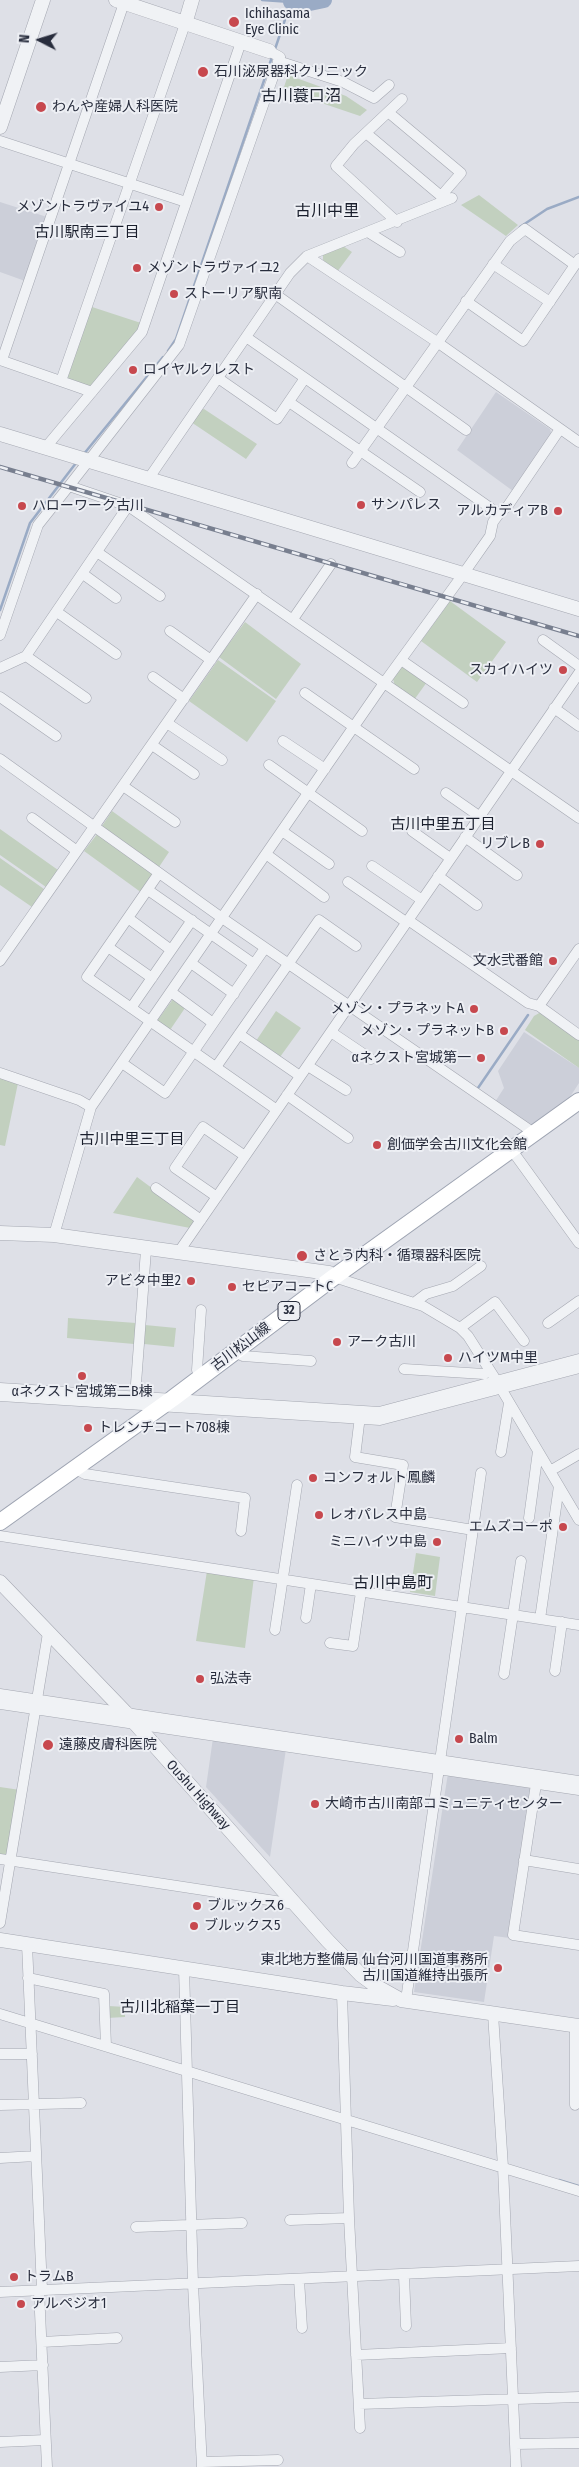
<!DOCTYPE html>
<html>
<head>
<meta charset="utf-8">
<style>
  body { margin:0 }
  #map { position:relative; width:579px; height:2467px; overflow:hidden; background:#dee0e7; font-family:"Fira Sans Condensed",sans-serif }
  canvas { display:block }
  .north { position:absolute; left:15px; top:15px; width:50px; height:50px; -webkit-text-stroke:4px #edeff4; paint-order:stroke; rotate:275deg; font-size:14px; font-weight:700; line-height:20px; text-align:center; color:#282d3d }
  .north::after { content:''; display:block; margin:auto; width:18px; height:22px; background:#282d3d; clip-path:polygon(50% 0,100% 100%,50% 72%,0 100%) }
</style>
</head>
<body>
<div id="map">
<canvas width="579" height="2467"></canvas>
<div class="north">N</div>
</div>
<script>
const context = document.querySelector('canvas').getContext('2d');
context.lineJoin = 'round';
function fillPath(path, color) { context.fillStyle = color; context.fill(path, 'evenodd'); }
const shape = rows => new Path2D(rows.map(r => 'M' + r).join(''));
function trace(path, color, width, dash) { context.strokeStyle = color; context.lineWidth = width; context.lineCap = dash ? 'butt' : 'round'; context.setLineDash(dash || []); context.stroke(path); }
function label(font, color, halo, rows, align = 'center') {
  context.font = font + ' "Fira Sans Condensed","Noto Sans JP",sans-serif'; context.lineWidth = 4; context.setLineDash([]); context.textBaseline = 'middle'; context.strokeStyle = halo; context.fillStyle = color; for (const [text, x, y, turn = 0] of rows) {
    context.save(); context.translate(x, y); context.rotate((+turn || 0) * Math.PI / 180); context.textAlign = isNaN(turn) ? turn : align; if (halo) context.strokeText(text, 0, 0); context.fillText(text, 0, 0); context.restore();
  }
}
fillPath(shape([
  [0,202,47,217,25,281,0,272],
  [496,392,550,429,552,436,513,491,457,450],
  [524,1032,579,1068,579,1083,568,1100,532,1126,495,1102,504,1088,498,1071],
  [213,1738,286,1749,270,1857,206,1787],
  [448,1773,533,1786,510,1938,494,1936,484,2002,414,1992]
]), '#cccfd9');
fillPath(shape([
  [288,75,346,96,367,110,360,116,283,90],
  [479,195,518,225,506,236,461,205],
  [343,246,352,252,337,272,323,260,323,255],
  [89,306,141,323,140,329,93,388,66,380],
  [204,409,257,444,246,459,191,422,200,410],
  [450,601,506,642,477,682,421,641],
  [245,622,301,664,276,699,219,657],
  [218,660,276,701,247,742,189,701],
  [403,665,427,682,414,700,395,686,393,679],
  [112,811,169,852,159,867,102,826],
  [0,829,58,870,46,887,0,855],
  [98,833,155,874,142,893,84,851],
  [0,858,44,889,32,907,0,885],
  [173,999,185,1008,170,1030,157,1021],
  [276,1011,301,1028,280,1057,256,1041],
  [541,1012,579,1039,579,1068,525,1030,534,1016],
  [0,1077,18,1083,5,1146,0,1145],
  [137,1177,195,1220,190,1228,113,1213],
  [68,1318,136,1323,134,1344,67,1338],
  [145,1325,176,1328,174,1347,144,1344],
  [416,1553,440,1557,435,1596,410,1592],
  [207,1571,254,1577,245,1648,196,1641],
  [0,1787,20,1790,9,1856,0,1854],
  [109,2006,125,2007,125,2017,107,2018]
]), '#c2d0bf');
trace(shape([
  [262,0,291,2,274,52],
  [520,227,547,209,579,197],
  [168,351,176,339,272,57],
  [83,455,163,357],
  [0,610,30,523,76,463],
  [478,1088,528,1015],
  [559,2180,579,2186]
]), '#9aabc5', 2.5);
trace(shape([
  [291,2,305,4,324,0]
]), '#9aabc5', 16);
const minor = shape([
  [278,61,343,82,374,98,389,85],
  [366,133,441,196,461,173,388,112],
  [0,141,186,202],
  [452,198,307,256,437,342,579,442],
  [397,222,336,166,354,144,402,99],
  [368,232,400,252],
  [493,264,550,302],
  [275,294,466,430],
  [466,301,523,341,579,259],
  [0,360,92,392],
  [2,360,124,3],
  [218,378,277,419,305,378,246,337],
  [305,378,499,514],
  [61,381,185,24],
  [289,402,420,492],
  [46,447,142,332,241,42],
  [352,463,510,241,525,229,575,265],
  [149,478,290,273,307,256],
  [69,486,179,345,280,57,269,51],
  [97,552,160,596],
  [83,574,116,598],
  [57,612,116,654],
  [293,619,331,564],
  [170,631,211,660],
  [0,635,38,525,69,486,128,506,384,683,464,573,490,536,493,522,501,511,507,507,560,429],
  [543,640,579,666],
  [26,656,86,698],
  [401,660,463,703],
  [0,668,26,656,128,506],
  [153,677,184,699],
  [305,693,414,769],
  [0,697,56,736],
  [554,708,579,726],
  [167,723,222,760],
  [283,741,325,769],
  [152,745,194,774],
  [0,759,222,918,534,1133],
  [269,765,362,831],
  [123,786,175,822],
  [446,793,479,816],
  [32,818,77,851],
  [282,831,329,864],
  [412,831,450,858],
  [465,837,517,875],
  [266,854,324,897],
  [372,866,422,900],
  [159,873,87,977,277,1110],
  [438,876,477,905],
  [348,882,406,922],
  [148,890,254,964],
  [128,918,171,950],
  [408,920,528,1003,539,1006,579,1035],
  [108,947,152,978],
  [0,961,257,594],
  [191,963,234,994],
  [171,992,213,1023],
  [539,1006,579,949],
  [131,1008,192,920],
  [331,1032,371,1059],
  [239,1034,300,1076],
  [122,1063,165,1093,265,948],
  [308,1066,346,1090],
  [216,1067,319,920,356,946],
  [0,1073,79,1100,91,1107],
  [287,1095,348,1138],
  [511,1149,579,1243],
  [156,1188,201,1220],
  [217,1197,175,1168,203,1127,245,1156],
  [54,1235,91,1107,384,683,579,818],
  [178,1253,579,673],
  [334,1277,423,1306,460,1328,468,1336,496,1380,579,1520],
  [414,1303,426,1294,453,1286,481,1266],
  [201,1310,197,1370,202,1377],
  [548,1323,579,1301],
  [460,1328,495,1302,524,1341],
  [235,1352,243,1356,311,1361],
  [404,1369,484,1374,490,1371],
  [0,1388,379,1412,579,1359],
  [0,1396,380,1420,579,1368],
  [135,1397,146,1250],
  [360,1416,355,1457,403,1465,395,1517,473,1530],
  [501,1452,509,1403],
  [74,1468,85,1474,245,1498,241,1531],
  [550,1471,579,1454],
  [529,1518,538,1451],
  [0,1536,579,1625],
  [306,1618,311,1584],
  [540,1619,559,1486],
  [275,1630,297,1485],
  [330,1643,353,1646,361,1592],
  [555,1671,562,1622],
  [504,1674,521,1561],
  [0,1694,579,1781],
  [0,1704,579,1790],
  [536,1784,513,1935,579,1945],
  [0,1859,295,1904],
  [524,1860,579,1869],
  [0,1923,48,1633],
  [27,1944,42,2290],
  [184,1968,193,2284,202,2467],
  [28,1978,104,1994,106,2046],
  [342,1993,349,2218,360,2428],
  [406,2000,481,1473],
  [0,2014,579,2191],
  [493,2014,503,2167,516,2467],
  [0,2054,32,2054],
  [0,2105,81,2103],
  [575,2105,575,2025],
  [0,2158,36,2156],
  [290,2220,349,2218],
  [136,2227,242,2223],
  [404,2275,406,2326],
  [299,2279,302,2328],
  [39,2290,47,2467],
  [0,2292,579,2266],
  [42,2342,117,2338],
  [356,2355,511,2348],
  [0,2367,43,2365],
  [359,2404,579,2397],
  [0,2442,45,2440],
  [515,2444,579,2443],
  [202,2462,278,2460]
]);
const tertiary = shape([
  [116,0,269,51],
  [185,24,192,0],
  [0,127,43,0],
  [0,434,579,609],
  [0,1233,54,1235,329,1273,334,1277],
  [0,1582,125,1712,327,1940,361,1975,376,1986,401,2000,579,2026],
  [0,1940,342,1993,393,1999]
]);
const primary = shape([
  [0,1522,172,1399,334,1277,579,1101]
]);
trace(minor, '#a4a7b1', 11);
trace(tertiary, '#a4a7b1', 15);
trace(primary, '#9ea4b2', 18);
trace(minor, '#f0f2f5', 10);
trace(tertiary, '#f0f2f5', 14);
trace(primary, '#fff', 16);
const rail = shape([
  [0,467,579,636]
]);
trace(rail, '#787f8f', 4.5);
trace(rail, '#edeff4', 2.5, [8]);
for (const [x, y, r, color] of [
  [234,22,6,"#c7484e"],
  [203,72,6,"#c7484e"],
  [41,107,6,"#c7484e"],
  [159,207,5,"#c7484e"],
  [137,268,5,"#c7484e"],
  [174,294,5,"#c7484e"],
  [133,370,5,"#c7484e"],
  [361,505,5,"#c7484e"],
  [22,506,5,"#c7484e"],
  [558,511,5,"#c7484e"],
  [563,670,5,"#c7484e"],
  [540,844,5,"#c7484e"],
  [553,961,5,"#c7484e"],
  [474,1009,5,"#c7484e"],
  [504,1031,5,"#c7484e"],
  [481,1058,5,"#c7484e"],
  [377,1145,5,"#c7484e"],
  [302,1256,6,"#c7484e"],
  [191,1281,5,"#c7484e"],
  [232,1287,5,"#c7484e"],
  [337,1342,5,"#c7484e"],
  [448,1358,5,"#c7484e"],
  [82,1376,5,"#c7484e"],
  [88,1428,5,"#c7484e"],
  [313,1478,5,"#c7484e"],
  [319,1515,5,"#c7484e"],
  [563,1527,5,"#c7484e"],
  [437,1542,5,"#c7484e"],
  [200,1679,5,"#c7484e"],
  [459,1739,5,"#c7484e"],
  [48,1745,6,"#c7484e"],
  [315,1804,5,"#c7484e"],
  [197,1906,5,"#c7484e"],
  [194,1926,5,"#c7484e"],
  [498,1968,5,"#c7484e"],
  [14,2277,5,"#c7484e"],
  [21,2304,5,"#c7484e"]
]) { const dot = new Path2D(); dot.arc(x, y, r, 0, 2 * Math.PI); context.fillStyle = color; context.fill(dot); trace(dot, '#edeff4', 2); }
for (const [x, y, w] of [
  [289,1311,22]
]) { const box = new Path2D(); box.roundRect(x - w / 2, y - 9.5, w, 19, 4); context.fillStyle = '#edeff4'; context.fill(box); trace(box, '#282d3d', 1); }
label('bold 12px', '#282d3d', null, [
  ["32",289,1311]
]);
label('14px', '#282d3d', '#edeff4', [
  ["Ichihasama",245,14],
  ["Eye Clinic",245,30],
  ["石川泌尿器科クリニック",214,72],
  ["わんや産婦人科医院",52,107],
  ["メゾントラヴァイユ4",149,207,"right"],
  ["メゾントラヴァイユ2",147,268],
  ["ストーリア駅南",184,294],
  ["ロイヤルクレスト",143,370],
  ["サンパレス",371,505],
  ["ハローワーク古川",32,506],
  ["アルカディアB",548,511,"right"],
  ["スカイハイツ",553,670,"right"],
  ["リブレB",530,844,"right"],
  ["文水弐番館",543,961,"right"],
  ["メゾン・プラネットA",464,1009,"right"],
  ["メゾン・プラネットB",494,1031,"right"],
  ["αネクスト宮城第一",471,1058,"right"],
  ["創価学会古川文化会館",387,1145],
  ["さとう内科・循環器科医院",313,1256],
  ["アビタ中里2",181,1281,"right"],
  ["セピアコートC",242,1287],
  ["アーク古川",347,1342],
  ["ハイツM中里",458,1358],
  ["αネクスト宮城第二B棟",82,1392,"center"],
  ["トレンチコート708棟",98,1428],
  ["コンフォルト鳳麟",323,1478],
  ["レオパレス中島",329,1515],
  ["エムズコーポ",553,1527,"right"],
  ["ミニハイツ中島",427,1542,"right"],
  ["弘法寺",210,1679],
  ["Balm",469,1739],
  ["遠藤皮膚科医院",59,1745],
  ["大崎市古川南部コミュニティセンター",325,1804],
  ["ブルックス6",207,1906],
  ["ブルックス5",204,1926],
  ["東北地方整備局 仙台河川国道事務所",488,1960,"right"],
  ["古川国道維持出張所",488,1976,"right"],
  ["トラムB",24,2277],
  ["アルペジオ1",31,2304]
], 'left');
label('14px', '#282d3d', '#edeff4', [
  ["古川松山線",241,1347,-37],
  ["Oushu Highway",198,1795,48]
]);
label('15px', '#1a1f2d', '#edeff4', [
  ["古川駅南三丁目",87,233],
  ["古川中里五丁目",443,825],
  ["古川中里三丁目",132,1140],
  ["古川北稲葉一丁目",180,2008]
]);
label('16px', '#1a1f2d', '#edeff4', [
  ["古川蓑口沼",301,97],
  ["古川中里",327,212],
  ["古川中島町",393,1584]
]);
</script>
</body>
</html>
